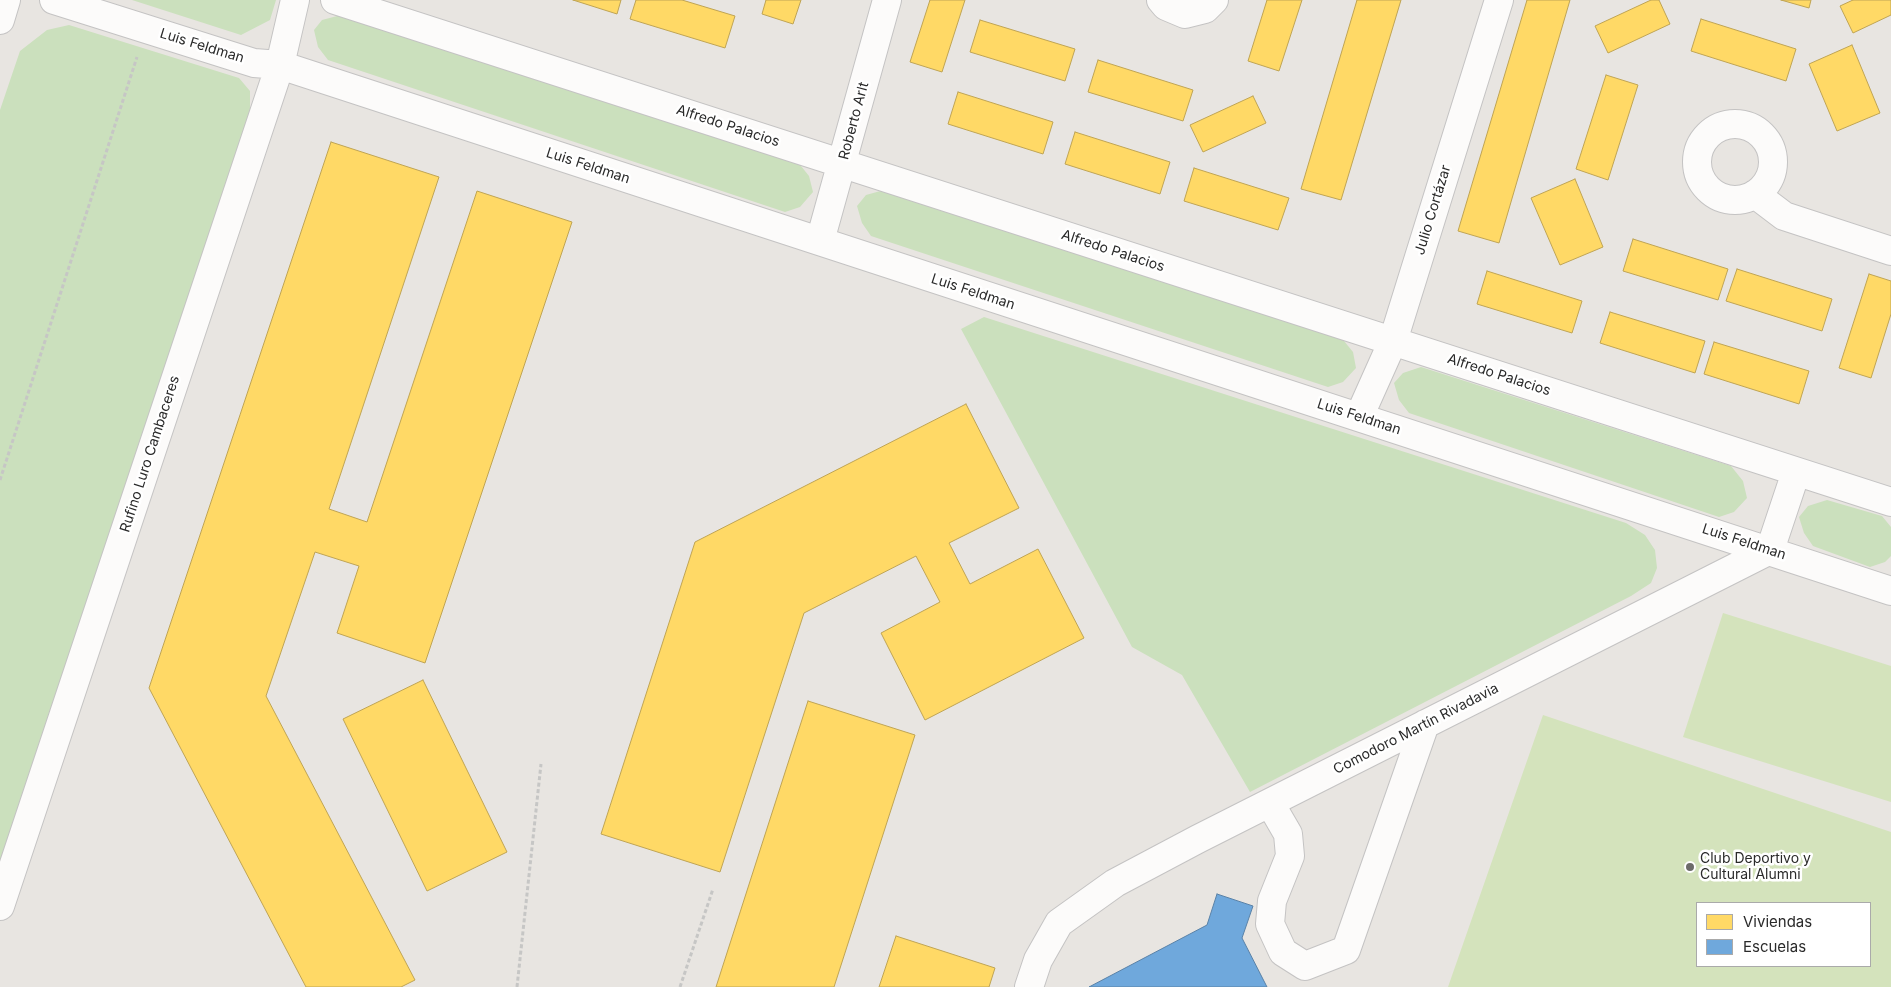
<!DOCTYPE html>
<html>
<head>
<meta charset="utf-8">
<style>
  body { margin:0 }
  #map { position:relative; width:1891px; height:987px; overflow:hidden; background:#e8e5e1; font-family:Inter,sans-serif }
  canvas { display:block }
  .legend { position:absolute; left:1696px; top:902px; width:175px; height:65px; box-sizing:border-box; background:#fff; border:1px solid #aaa; margin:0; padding:6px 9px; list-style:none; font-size:15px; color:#2a2a2a }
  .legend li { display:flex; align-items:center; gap:10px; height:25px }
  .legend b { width:25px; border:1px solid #aaa }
</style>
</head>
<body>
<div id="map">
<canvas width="1891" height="987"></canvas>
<ul class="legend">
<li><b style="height:14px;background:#ffd966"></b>Viviendas</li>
<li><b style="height:14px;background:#6fa8dc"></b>Escuelas</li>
</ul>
</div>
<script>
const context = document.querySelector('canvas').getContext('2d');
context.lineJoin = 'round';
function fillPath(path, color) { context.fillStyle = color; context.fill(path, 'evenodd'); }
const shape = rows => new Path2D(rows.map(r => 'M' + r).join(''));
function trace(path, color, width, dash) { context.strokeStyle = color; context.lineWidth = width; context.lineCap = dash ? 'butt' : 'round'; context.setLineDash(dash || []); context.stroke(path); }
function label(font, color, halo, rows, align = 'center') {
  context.font = font + ' Inter,sans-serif'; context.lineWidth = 5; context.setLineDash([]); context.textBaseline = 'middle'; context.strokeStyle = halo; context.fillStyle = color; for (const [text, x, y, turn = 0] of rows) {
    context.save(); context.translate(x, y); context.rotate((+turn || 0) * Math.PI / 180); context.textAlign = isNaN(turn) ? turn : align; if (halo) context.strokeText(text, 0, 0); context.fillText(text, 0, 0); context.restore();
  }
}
fillPath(shape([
  [132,0,276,0,270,20,241,35],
  [341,15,797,161,809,176,813,192,800,207,785,212,328,60,318,47,314,30,322,20],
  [69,25,239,78,250,91,250,110,0,876,0,110,20,51,47,30],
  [884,190,1340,336,1353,352,1356,368,1343,382,1328,387,871,236,862,223,857,206,866,195],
  [984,317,1626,523,1645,535,1655,550,1657,568,1651,583,1631,596,1250,792,1182,675,1132,647,961,329],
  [1421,367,1731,466,1743,481,1747,498,1734,512,1719,517,1409,413,1399,400,1394,383,1403,373],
  [1827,500,1882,516,1891,527,1891,556,1885,562,1870,567,1813,546,1804,533,1799,517,1808,506]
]), '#cbe0bd');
fillPath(shape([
  [1723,613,1891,666,1891,802,1683,737],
  [1543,715,1891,832,1891,987,1448,987],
  [1870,903,1870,966,1697,966,1697,903]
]), '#d4e3bc');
const homes = shape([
  [573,0,621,0,617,14,573,0],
  [636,0,682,0,735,16,725,48,630,19,636,0],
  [766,0,801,0,793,24,762,14,766,0],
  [930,0,965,0,942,72,910,62,930,0],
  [1267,0,1302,0,1279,71,1248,61,1267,0],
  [1357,0,1401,0,1341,200,1301,189,1357,0],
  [1527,0,1570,0,1499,243,1458,231,1527,0],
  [1651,0,1659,0,1670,24,1608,53,1595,26,1651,0],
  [1781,0,1811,0,1809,8,1781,0],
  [1853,0,1891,0,1891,15,1853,33,1840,6,1853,0],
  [1701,19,1796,49,1786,81,1691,51,1701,19],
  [980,20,1075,49,1065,81,970,52,980,20],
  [1852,45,1880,113,1837,131,1809,64,1852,45],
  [1098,60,1193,90,1183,121,1088,92,1098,60],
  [1606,75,1638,85,1608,180,1576,169,1606,75],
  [958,92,1053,122,1043,154,948,124,958,92],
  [1253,96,1266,123,1203,152,1190,125,1253,96],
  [1075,132,1170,162,1160,194,1065,164,1075,132],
  [331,142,439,177,329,509,367,522,477,191,572,222,425,663,337,633,359,566,315,552,266,696,415,980,401,987,306,987,149,688,331,142],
  [1194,168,1289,198,1278,230,1184,201,1194,168],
  [1575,179,1603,247,1560,265,1531,198,1575,179],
  [1633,239,1728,269,1718,300,1623,271,1633,239],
  [1737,269,1832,299,1822,331,1726,301,1737,269],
  [1487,271,1582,301,1572,333,1477,304,1487,271],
  [1869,274,1891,281,1891,314,1871,378,1839,368,1869,274],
  [1610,312,1705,341,1695,373,1600,343,1610,312],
  [1714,342,1809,371,1799,404,1704,374,1714,342],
  [966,404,1019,508,949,543,970,584,1038,549,1084,638,925,720,881,633,940,602,916,556,804,613,720,872,601,834,695,542,966,404],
  [423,680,507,852,427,891,343,719,423,680],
  [808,701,915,735,834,987,716,987,808,701],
  [896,936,995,968,989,987,879,987,896,936]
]);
fillPath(homes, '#ffd966');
trace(homes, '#bfa454', 1);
const schools = shape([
  [1217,894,1253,906,1242,938,1267,987,1089,987,1207,925,1217,894]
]);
fillPath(schools, '#6fa8dc');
trace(schools, '#5a82a7', 1);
const minor = shape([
  [54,0,254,63,280,65,1891,591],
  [335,0,1891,502],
  [1161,0,1166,6,1185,14,1205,9,1214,0],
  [0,20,6,0],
  '1697 162a38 38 0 1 1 76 0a38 38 0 1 1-76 0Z',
  [1755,194,1784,216,1891,251],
  [820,241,887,0],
  [1359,417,1393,341,1499,0],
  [1270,803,1288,834,1290,856,1272,901,1270,924,1283,952,1305,966,1346,950,1425,724],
  [0,906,280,65,295,0],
  [1029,987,1038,960,1059,923,1115,883,1198,839,1770,550,1796,472]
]);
trace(minor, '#c4c3c3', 30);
trace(shape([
  [0,480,137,57],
  [517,987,541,764],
  [680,987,713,889]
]), '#c6c6c5', 3, [4, 2.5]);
trace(minor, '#fcfbfa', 28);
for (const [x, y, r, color] of [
  [1690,867,5,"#6c6b6a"]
]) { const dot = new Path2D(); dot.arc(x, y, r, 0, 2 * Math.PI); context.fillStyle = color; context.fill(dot); trace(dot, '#fff', 2); }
label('14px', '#2a2a2a', '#fff', [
  ["Luis Feldman",202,46,17],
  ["Roberto Arlt",854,121,-75],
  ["Alfredo Palacios",728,126,18],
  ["Luis Feldman",588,166,18],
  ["Julio Cortázar",1433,210,-73],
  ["Alfredo Palacios",1113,251,18],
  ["Luis Feldman",973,292,18],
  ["Alfredo Palacios",1499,375,18],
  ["Luis Feldman",1359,417,18],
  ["Rufino Luro Cambaceres",150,454,-72],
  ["Luis Feldman",1744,542,18],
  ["Comodoro Martín Rivadavia",1416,729,-27]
]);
label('14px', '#2a2a2a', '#fff', [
  ["Club Deportivo y",1700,859],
  ["Cultural Alumni",1700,875]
], 'left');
</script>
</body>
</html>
